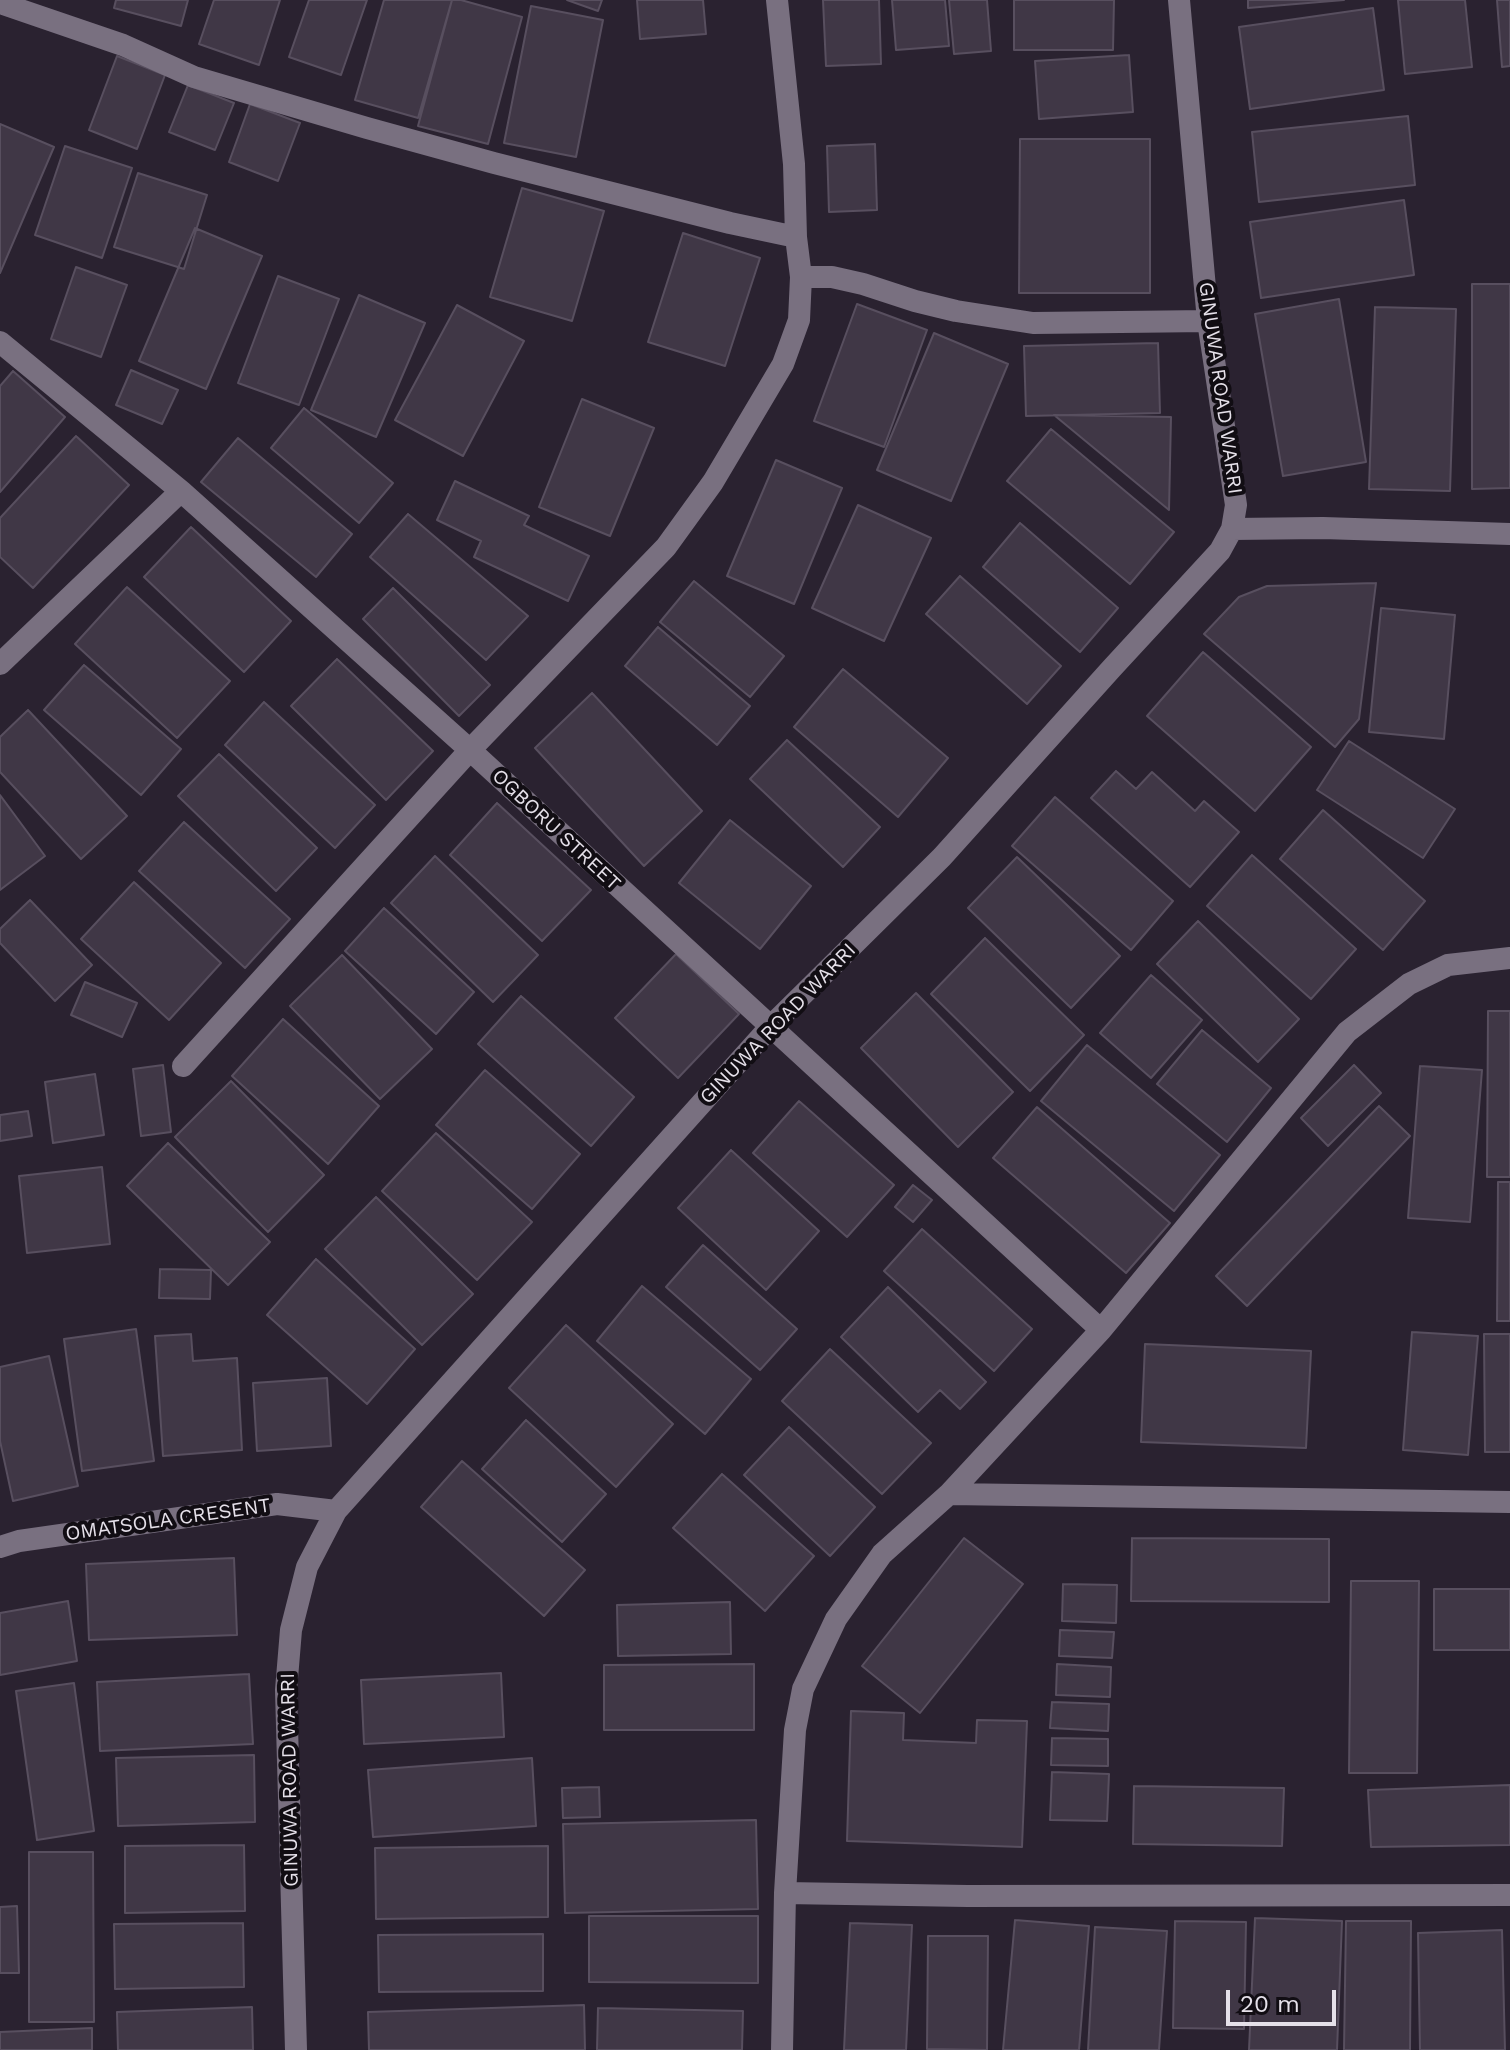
<!DOCTYPE html>
<html>
<head>
<meta charset="utf-8">
<style>
  body { margin:0 }
  #map { position:relative; width:1510px; height:2050px; overflow:hidden; background:#2a2230; font-family:"Work Sans",sans-serif }
  canvas { display:block }
  .scale { position:absolute; left:1226px; top:1990px; width:110px; height:36px; box-sizing:border-box; border:4px solid #e5e0e9; border-top:0; padding-left:10px; font-size:24px; line-height:28px; white-space:nowrap; color:#e5e0e9; -webkit-text-stroke:6px #110d13; paint-order:stroke }
</style>
</head>
<body>
<div id="map">
<canvas width="1510" height="2050"></canvas>
<div class="scale">20 m</div>
</div>
<script>
const context = document.querySelector('canvas').getContext('2d');
context.lineJoin = 'round';
function fillPath(path, color) { context.fillStyle = color; context.fill(path, 'evenodd'); }
const shape = rows => new Path2D(rows.map(r => 'M' + r).join(''));
function trace(path, color, width, dash) { context.strokeStyle = color; context.lineWidth = width; context.lineCap = dash ? 'butt' : 'round'; context.setLineDash(dash || []); context.stroke(path); }
function label(font, color, halo, rows, align = 'center') {
  context.font = font + ' "Work Sans",sans-serif'; context.lineWidth = 8; context.setLineDash([]); context.textBaseline = 'middle'; context.strokeStyle = halo; context.fillStyle = color; for (const [text, x, y, turn = 0] of rows) {
    context.save(); context.translate(x, y); context.rotate((+turn || 0) * Math.PI / 180); context.textAlign = isNaN(turn) ? turn : align; if (halo) context.strokeText(text, 0, 0); context.fillText(text, 0, 0); context.restore();
  }
}
const building = shape([
  [116,0,188,0,181,26,114,8,116,0],
  [214,0,280,0,259,65,199,44,214,0],
  [309,0,367,0,341,75,289,57,309,0],
  [384,0,452,0,418,118,355,100,384,0],
  [452,0,461,0,522,17,488,144,418,126,452,0],
  [567,0,602,0,598,11,567,0],
  [637,0,703,0,706,34,640,39,637,0],
  [823,0,879,0,881,64,826,66,823,0],
  [892,0,945,0,949,46,896,50,892,0],
  [949,0,987,0,991,51,954,54,949,0],
  [1014,0,1114,0,1113,50,1014,50,1014,0],
  [1248,0,1344,0,1248,8,1248,0],
  [1398,0,1465,0,1472,67,1405,74,1398,0],
  [1497,0,1510,0,1510,66,1502,67,1497,0],
  [531,6,603,20,576,157,504,143,531,6],
  [1373,8,1384,90,1250,109,1239,27,1373,8],
  [1129,55,1133,112,1039,119,1035,61,1129,55],
  [117,56,165,75,137,149,89,130,117,56],
  [188,85,234,103,215,150,169,132,188,85],
  [250,104,300,123,278,181,229,162,250,104],
  [1408,116,1415,185,1259,202,1252,132,1408,116],
  [0,124,54,147,0,273,0,124],
  [1020,139,1150,139,1150,293,1019,293,1020,139],
  [875,144,877,210,829,212,827,146,875,144],
  [65,146,132,168,102,258,35,235,65,146],
  [138,173,207,195,184,269,114,247,138,173],
  [522,188,604,211,572,321,490,297,522,188],
  [1404,200,1414,275,1261,298,1250,222,1404,200],
  [195,228,262,256,206,389,139,361,195,228],
  [683,233,760,258,725,366,648,342,683,233],
  [76,267,127,285,101,357,51,339,76,267],
  [278,276,339,299,299,405,238,383,278,276],
  [1472,284,1510,284,1510,488,1472,489,1472,284],
  [359,295,425,323,376,437,311,410,359,295],
  [1339,299,1366,462,1283,476,1255,314,1339,299],
  [857,304,927,330,884,447,814,421,857,304],
  [457,305,524,341,463,456,395,420,457,305],
  [1375,307,1456,309,1450,491,1369,489,1375,307],
  [934,333,1008,364,951,501,877,470,934,333],
  [1158,343,1160,413,1026,416,1024,346,1158,343],
  [131,370,178,390,162,424,116,405,131,370],
  [13,371,65,417,0,492,0,386,13,371],
  [582,399,654,428,610,536,539,507,582,399],
  [304,408,393,483,359,523,271,448,304,408],
  [1054,415,1171,417,1169,510,1054,415],
  [1051,429,1174,532,1130,584,1007,481,1051,429],
  [76,436,129,485,33,588,0,557,0,518,76,436],
  [238,438,352,534,316,577,201,482,238,438],
  [776,460,842,488,794,604,727,576,776,460],
  [455,481,529,516,524,525,589,556,568,601,474,557,481,541,437,520,455,481],
  [858,505,931,538,884,641,812,608,858,505],
  [408,514,528,616,486,660,370,557,408,514],
  [1020,523,1118,608,1080,652,983,567,1020,523],
  [191,527,291,621,244,672,144,577,191,527],
  [960,576,1061,666,1027,704,926,614,960,576],
  [694,581,784,656,750,697,660,622,694,581],
  [1376,583,1359,719,1335,747,1204,634,1239,597,1267,586,1376,583],
  [127,587,230,681,177,738,75,644,127,587],
  [393,588,490,685,459,716,363,619,393,588],
  [1381,608,1455,615,1444,739,1369,732,1381,608],
  [658,627,750,706,717,745,625,666,658,627],
  [1203,652,1311,747,1255,811,1147,716,1203,652],
  [337,659,433,751,386,800,291,706,337,659],
  [84,665,181,749,141,795,44,710,84,665],
  [843,669,948,758,898,817,794,727,843,669],
  [592,693,702,811,644,866,535,748,592,693],
  [264,702,375,805,335,848,225,745,264,702],
  [28,710,127,816,81,859,0,772,0,737,28,710],
  [787,740,880,827,843,867,750,779,787,740],
  [1349,741,1455,809,1423,858,1317,790,1349,741],
  [219,754,317,848,276,891,178,796,219,754],
  [1116,771,1136,789,1152,772,1195,811,1204,801,1239,832,1190,887,1091,798,1116,771],
  [0,795,45,856,0,890,0,795],
  [1055,797,1173,901,1131,950,1012,846,1055,797],
  [497,803,591,890,542,941,450,855,497,803],
  [1323,810,1425,901,1383,950,1280,859,1323,810],
  [730,820,811,886,760,949,679,883,730,820],
  [184,822,290,919,245,968,139,871,184,822],
  [1252,855,1356,949,1311,999,1207,906,1252,855],
  [435,856,538,955,493,1002,391,903,435,856],
  [1017,857,1120,956,1071,1008,968,908,1017,857],
  [134,882,221,963,169,1020,81,939,134,882],
  [30,900,92,965,55,1001,0,943,0,929,30,900],
  [384,908,474,992,436,1034,345,951,384,908],
  [1198,921,1299,1019,1258,1062,1157,964,1198,921],
  [985,938,1084,1035,1030,1091,931,994,985,938],
  [676,954,739,1014,678,1078,615,1018,676,954],
  [342,955,432,1049,380,1099,290,1006,342,955],
  [1151,975,1202,1020,1151,1078,1100,1033,1151,975],
  [85,982,137,1003,122,1037,71,1015,85,982],
  [916,993,1013,1092,958,1147,861,1048,916,993],
  [521,996,634,1097,591,1146,478,1044,521,996],
  [1488,1011,1510,1011,1510,1177,1487,1177,1488,1011],
  [283,1019,379,1106,328,1164,232,1076,283,1019],
  [1202,1030,1271,1088,1227,1142,1157,1084,1202,1030],
  [1087,1045,1220,1155,1174,1211,1041,1101,1087,1045],
  [163,1065,171,1132,141,1136,133,1069,163,1065],
  [1354,1065,1381,1093,1328,1146,1301,1118,1354,1065],
  [1420,1066,1482,1070,1470,1222,1408,1218,1420,1066],
  [485,1070,580,1154,532,1209,436,1125,485,1070],
  [95,1074,104,1135,53,1143,45,1082,95,1074],
  [231,1081,324,1175,268,1232,175,1137,231,1081],
  [799,1101,894,1185,847,1237,753,1153,799,1101],
  [1379,1106,1410,1136,1247,1306,1216,1276,1379,1106],
  [1037,1107,1170,1223,1126,1273,993,1158,1037,1107],
  [28,1111,32,1136,0,1141,0,1115,28,1111],
  [436,1133,532,1222,477,1280,382,1191,436,1133],
  [168,1143,270,1242,228,1285,127,1186,168,1143],
  [731,1150,819,1231,766,1290,678,1208,731,1150],
  [102,1167,110,1244,27,1253,19,1176,102,1167],
  [1498,1182,1510,1182,1510,1321,1497,1321,1498,1182],
  [913,1185,932,1200,913,1222,895,1207,913,1185],
  [376,1197,473,1294,422,1345,325,1249,376,1197],
  [922,1229,1032,1329,994,1371,884,1271,922,1229],
  [703,1245,797,1329,760,1370,666,1287,703,1245],
  [316,1259,415,1349,367,1404,267,1315,316,1259],
  [160,1269,211,1270,210,1299,159,1298,160,1269],
  [642,1286,751,1379,705,1434,597,1341,642,1286],
  [888,1287,986,1382,960,1409,940,1390,918,1412,841,1337,888,1287],
  [566,1325,673,1424,616,1487,509,1388,566,1325],
  [136,1329,154,1461,82,1471,64,1339,136,1329],
  [1412,1332,1478,1336,1468,1455,1403,1450,1412,1332],
  [191,1334,193,1361,237,1358,242,1450,163,1456,155,1336,191,1334],
  [1484,1334,1510,1334,1510,1452,1485,1452,1484,1334],
  [1145,1344,1311,1351,1306,1448,1141,1442,1145,1344],
  [830,1349,931,1443,882,1494,782,1401,830,1349],
  [49,1356,78,1486,13,1501,0,1441,0,1367,49,1356],
  [327,1378,331,1446,257,1451,253,1383,327,1378],
  [526,1420,606,1494,562,1542,482,1469,526,1420],
  [789,1427,875,1507,830,1556,744,1475,789,1427],
  [462,1461,585,1570,544,1616,421,1507,462,1461],
  [722,1474,814,1556,765,1611,673,1528,722,1474],
  [964,1538,1023,1584,920,1713,862,1666,964,1538],
  [1132,1538,1329,1539,1329,1602,1131,1601,1132,1538],
  [234,1558,237,1635,89,1640,86,1564,234,1558],
  [1351,1581,1419,1581,1417,1773,1349,1773,1351,1581],
  [1063,1584,1117,1585,1116,1623,1062,1621,1063,1584],
  [1434,1589,1510,1589,1510,1650,1434,1650,1434,1589],
  [68,1601,77,1661,0,1675,0,1613,68,1601],
  [730,1602,731,1654,618,1656,617,1605,730,1602],
  [1060,1630,1114,1632,1112,1658,1059,1656,1060,1630],
  [754,1664,754,1730,604,1730,604,1665,754,1664],
  [1057,1664,1111,1667,1110,1697,1056,1695,1057,1664],
  [501,1673,504,1737,364,1744,361,1680,501,1673],
  [249,1674,253,1744,100,1751,97,1682,249,1674],
  [74,1683,94,1831,37,1840,16,1691,74,1683],
  [1052,1702,1109,1704,1108,1731,1050,1728,1052,1702],
  [851,1711,904,1713,903,1740,976,1743,977,1720,1027,1721,1022,1847,847,1841,851,1711],
  [1052,1738,1108,1739,1108,1766,1051,1765,1052,1738],
  [254,1755,255,1822,118,1826,116,1758,254,1755],
  [532,1758,536,1826,373,1837,368,1770,532,1758],
  [1052,1772,1109,1774,1107,1821,1050,1820,1052,1772],
  [1510,1785,1510,1845,1371,1847,1368,1790,1510,1785],
  [1134,1786,1284,1788,1282,1846,1133,1844,1134,1786],
  [599,1787,600,1817,563,1818,562,1788,599,1787],
  [756,1820,758,1909,565,1913,563,1824,756,1820],
  [244,1845,245,1911,125,1913,125,1846,244,1845],
  [548,1846,548,1917,376,1919,375,1848,548,1846],
  [29,1852,93,1852,94,2022,29,2022,29,1852],
  [17,1906,19,1973,0,1973,0,1907,17,1906],
  [589,1916,758,1916,758,1983,589,1982,589,1916],
  [1255,1918,1342,1921,1337,2050,1249,2050,1255,1918],
  [1015,1920,1089,1926,1079,2050,1003,2050,1015,1920],
  [1175,1921,1246,1922,1244,2029,1173,2028,1175,1921],
  [1346,1921,1411,1921,1410,2050,1344,2050,1346,1921],
  [243,1923,244,1987,115,1989,114,1924,243,1923],
  [850,1923,912,1925,906,2050,844,2050,850,1923],
  [1095,1927,1167,1931,1159,2050,1088,2050,1095,1927],
  [1502,1930,1505,2050,1420,2050,1418,1933,1502,1930],
  [543,1934,543,1991,379,1992,378,1935,543,1934],
  [928,1936,988,1936,987,2050,927,2049,928,1936],
  [584,2005,585,2050,369,2050,368,2012,584,2005],
  [252,2007,253,2050,118,2050,117,2012,252,2007],
  [598,2008,743,2011,742,2050,597,2050,598,2008],
  [92,2028,92,2050,0,2050,0,2032,92,2028]
]);
fillPath(building, '#403746');
trace(building, '#584f5f', 2);
trace(shape([
  [3,4,123,45,194,77,367,128,494,163,730,223,796,237],
  [801,277,832,277,863,284,915,301,956,311,1033,323,1208,321],
  [0,342,181,491,470,750,1101,1330],
  [1232,529,1323,528,1510,534],
  [0,664,181,491],
  [183,1066,470,750,666,547,713,482,783,364,799,320,801,277,796,237,794,164,777,0],
  [949,1494,1510,1502],
  [0,1547,19,1541,277,1504,336,1511],
  [785,1893,968,1896,1510,1895],
  [296,2050,286,1690,291,1630,307,1567,336,1511,770,1027,942,857,1112,668,1220,551,1232,529,1236,505,1208,321,1179,0],
  [782,2050,785,1893,795,1730,803,1689,836,1619,882,1554,949,1494,1101,1330,1347,1032,1409,984,1448,965,1510,958]
]), '#797080', 22);
label('20px', '#e5e0e9', '#110d13', [
  ["GINUWA ROAD WARRI",1220,388,82],
  ["OGBORU STREET",556,830,43],
  ["GINUWA ROAD WARRI",778,1024,-46],
  ["OMATSOLA CRESENT",168,1520,-8],
  ["GINUWA ROAD WARRI",290,1780,-91]
]);
</script>
</body>
</html>
